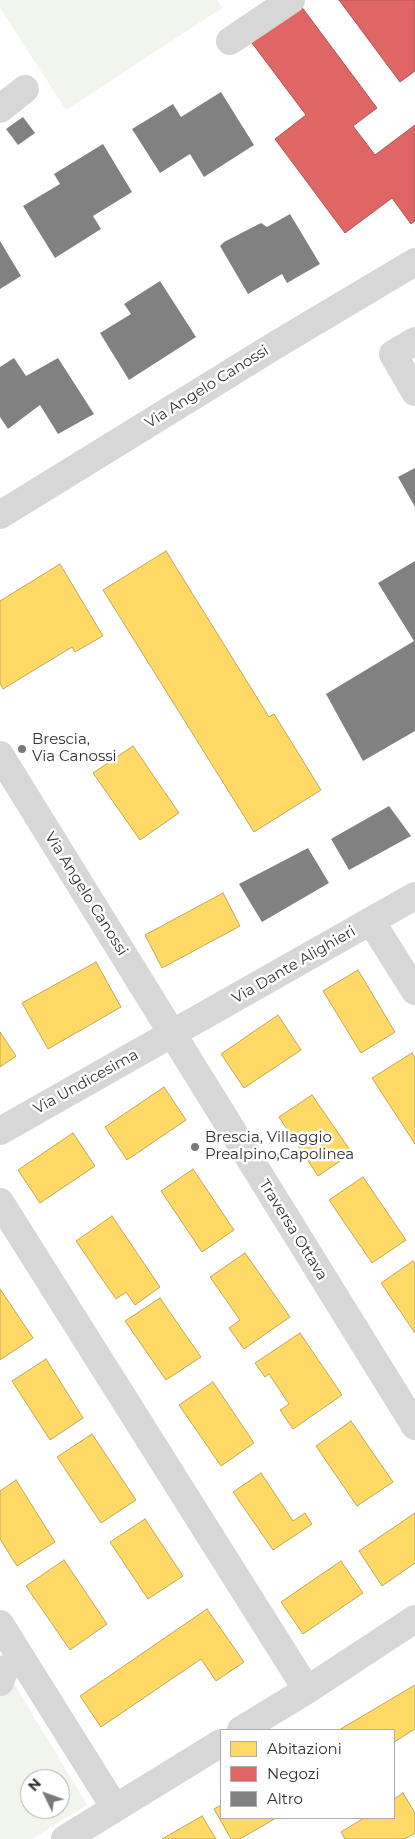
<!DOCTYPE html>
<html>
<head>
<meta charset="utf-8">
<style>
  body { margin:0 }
  #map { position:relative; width:415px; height:1839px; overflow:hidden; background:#fff; font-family:Montserrat,sans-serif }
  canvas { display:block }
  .legend { position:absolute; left:220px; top:1729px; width:175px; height:90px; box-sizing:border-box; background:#fff; border:1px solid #adadad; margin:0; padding:6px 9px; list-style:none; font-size:15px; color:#333 }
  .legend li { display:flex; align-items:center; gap:10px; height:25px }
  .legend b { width:25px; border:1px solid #adadad }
  .north { position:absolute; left:20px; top:1769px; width:50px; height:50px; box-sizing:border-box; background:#fff; border:1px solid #adadad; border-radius:50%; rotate:312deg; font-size:14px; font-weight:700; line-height:20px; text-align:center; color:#333 }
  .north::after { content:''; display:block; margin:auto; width:18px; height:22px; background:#7a7a7a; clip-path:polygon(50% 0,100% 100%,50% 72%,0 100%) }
</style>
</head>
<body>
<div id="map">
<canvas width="415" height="1839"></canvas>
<ul class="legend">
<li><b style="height:14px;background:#ffd966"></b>Abitazioni</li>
<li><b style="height:14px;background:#e06666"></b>Negozi</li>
<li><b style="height:14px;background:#818181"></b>Altro</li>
</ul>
<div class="north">N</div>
</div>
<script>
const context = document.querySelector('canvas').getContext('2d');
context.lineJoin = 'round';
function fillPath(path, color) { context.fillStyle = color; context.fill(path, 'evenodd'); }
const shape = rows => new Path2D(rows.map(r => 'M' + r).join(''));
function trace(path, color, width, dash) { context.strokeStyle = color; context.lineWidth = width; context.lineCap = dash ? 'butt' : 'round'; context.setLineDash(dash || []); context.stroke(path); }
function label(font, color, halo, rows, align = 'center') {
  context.font = font + ' Montserrat,sans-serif'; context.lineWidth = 5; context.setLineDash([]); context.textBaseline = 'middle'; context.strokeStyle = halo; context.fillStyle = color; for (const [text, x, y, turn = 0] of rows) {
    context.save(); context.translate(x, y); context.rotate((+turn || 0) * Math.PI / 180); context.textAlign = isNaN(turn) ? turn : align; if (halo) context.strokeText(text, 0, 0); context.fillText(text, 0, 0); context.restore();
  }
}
fillPath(shape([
  [0,0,217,0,222,8,66,110,0,8],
  [0,1660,87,1805,32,1839,0,1839],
  [30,1779,60,1779,60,1809,30,1809]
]), '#f1f5ed');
const homes = shape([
  [166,551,269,717,274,714,321,790,254,832,103,590,166,551],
  [60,564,103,636,75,652,72,647,3,689,0,683,0,601,60,564],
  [133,746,179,813,140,840,93,773,133,746],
  [223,893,240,926,162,968,145,935,223,893],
  [96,962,121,1007,48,1049,22,1003,96,962],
  [358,970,395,1032,361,1053,323,991,358,970],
  [278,1015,301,1050,244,1088,221,1054,278,1015],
  [0,1032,16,1056,0,1067,0,1032],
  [412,1053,415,1058,415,1144,372,1078,412,1053],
  [164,1087,186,1120,127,1160,105,1127,164,1087],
  [312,1095,352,1153,318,1176,279,1117,312,1095],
  [73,1133,95,1166,40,1203,18,1170,73,1133],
  [193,1169,234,1230,202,1252,161,1191,193,1169],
  [363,1177,406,1240,372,1263,329,1200,363,1177],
  [112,1216,160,1287,135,1305,126,1292,116,1299,76,1241,112,1216],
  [245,1253,290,1317,244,1349,229,1328,240,1320,210,1277,245,1253],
  [413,1261,415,1263,415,1333,381,1283,413,1261],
  [0,1289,33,1338,0,1360,0,1289],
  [160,1298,201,1357,166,1380,125,1321,160,1298],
  [300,1333,342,1395,293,1429,280,1410,289,1404,269,1374,265,1377,255,1363,300,1333],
  [46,1359,83,1418,50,1440,12,1381,46,1359],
  [213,1382,254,1443,221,1466,179,1405,213,1382],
  [351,1421,393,1482,357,1506,316,1446,351,1421],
  [92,1434,136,1500,101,1523,57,1457,92,1434],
  [261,1473,293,1521,305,1513,312,1524,273,1550,233,1492,261,1473],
  [16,1480,55,1542,17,1566,0,1539,0,1491,16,1480],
  [415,1513,415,1563,382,1586,359,1551,415,1513],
  [145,1519,183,1576,148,1599,110,1542,145,1519],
  [64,1560,107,1624,70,1650,26,1586,64,1560],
  [341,1561,363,1593,303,1634,281,1602,341,1561],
  [207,1609,244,1662,216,1681,201,1659,101,1727,80,1696,207,1609],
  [415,1685,415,1729,394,1742,394,1730,339,1730,415,1685],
  [403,1793,415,1813,415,1833,405,1839,345,1839,341,1832,364,1818,394,1818,394,1799,403,1793],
  [221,1805,221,1818,276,1818,240,1839,231,1839,214,1809,221,1805],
  [202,1816,216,1839,162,1839,202,1816]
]);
fillPath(homes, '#ffd966');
trace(homes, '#c2a757', 1);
const shops = shape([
  [339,0,415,0,415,71,400,82,339,0],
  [301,6,377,108,353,126,375,155,415,125,415,221,411,224,392,198,345,233,275,139,306,115,252,43,301,6]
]);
fillPath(shops, '#e06666');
trace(shops, '#ac5757', 1);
fillPath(shape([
  [221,92,254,145,204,177,190,154,160,173,132,129,173,104,181,117],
  [23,117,35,133,18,145,6,129],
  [103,144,132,192,93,216,101,229,55,258,23,206,60,184,54,174],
  [290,214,320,264,287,283,282,274,248,294,220,246,224,242,261,223,267,227],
  [0,241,21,276,0,289],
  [160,281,196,337,129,380,100,333,131,314,124,304],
  [14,358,26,376,58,358,94,414,58,434,40,405,8,429,0,417,0,367],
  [415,468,415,507,398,477],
  [415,561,415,731,363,761,326,694,414,641,378,583],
  [389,806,411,836,349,870,331,839],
  [308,848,329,883,262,922,239,884]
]), '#818181');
trace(shape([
  [230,41,291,0],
  [0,109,25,89],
  [415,341,393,354,415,392],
  [0,515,279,343,415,262],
  [0,755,415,1426],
  [371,921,415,991],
  [0,1131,415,896],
  [0,1202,307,1690],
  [0,1624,115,1808],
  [0,1682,5,1669],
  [241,1730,307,1690,415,1619],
  [65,1839,221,1743]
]), '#d7d7d7', 28);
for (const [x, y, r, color] of [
  [22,749,5,"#7a7a7a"],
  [195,1147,5,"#7a7a7a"]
]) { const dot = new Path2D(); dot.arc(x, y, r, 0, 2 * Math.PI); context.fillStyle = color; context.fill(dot); trace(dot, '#fff', 2); }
label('15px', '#333', '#fff', [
  ["Via Angelo Canossi",207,387,-32],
  ["Via Angelo Canossi",86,894,58],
  ["Via Dante Alighieri",294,965,-30],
  ["Via Undicesima",86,1082,-29],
  ["Traversa Ottava",293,1230,58]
]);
label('15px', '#333', '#fff', [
  ["Brescia,",32,740],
  ["Via Canossi",32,757],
  ["Brescia, Villaggio",205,1138],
  ["Prealpino,Capolinea",205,1155]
], 'left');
</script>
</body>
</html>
